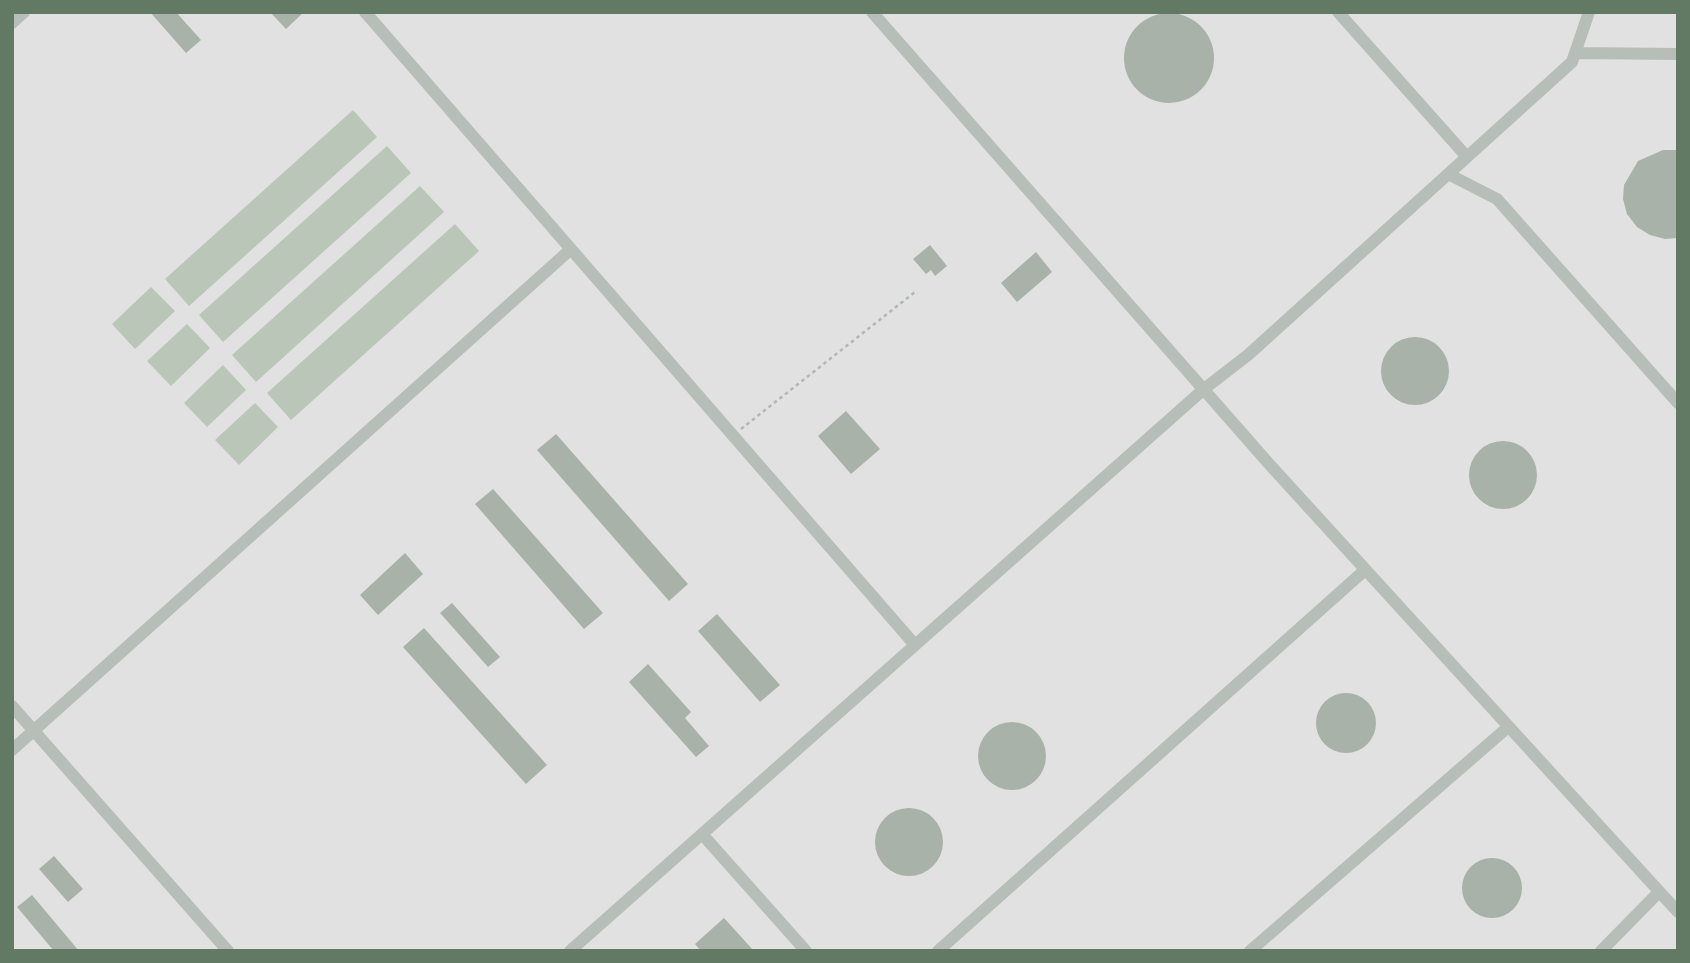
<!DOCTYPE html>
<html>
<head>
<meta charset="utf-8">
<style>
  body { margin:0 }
  #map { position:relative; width:1690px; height:963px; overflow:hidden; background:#f4f1f2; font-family:Manrope,sans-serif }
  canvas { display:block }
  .frame { position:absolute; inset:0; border:14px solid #627964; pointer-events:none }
</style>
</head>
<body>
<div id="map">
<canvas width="1690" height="963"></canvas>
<div class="frame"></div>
</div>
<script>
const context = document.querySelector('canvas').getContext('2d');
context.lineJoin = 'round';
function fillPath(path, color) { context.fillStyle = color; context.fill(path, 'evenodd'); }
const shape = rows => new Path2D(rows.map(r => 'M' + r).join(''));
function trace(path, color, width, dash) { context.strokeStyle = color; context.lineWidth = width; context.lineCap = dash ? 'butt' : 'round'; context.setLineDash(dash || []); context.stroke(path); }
fillPath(shape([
  [12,12,1678,12,1678,951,12,951]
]), '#e2e1e1');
fillPath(shape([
  [353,110,377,137,189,306,165,279],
  [387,146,411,173,223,342,199,315],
  [420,186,444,212,256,382,232,355],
  [455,224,479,251,291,420,267,393],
  [151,287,175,311,135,349,112,324],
  [187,324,210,348,171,386,147,361],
  [223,365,246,390,207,427,184,403],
  [255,403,278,427,239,465,215,440]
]), '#b9c6b8');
fillPath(shape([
  [150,12,176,12,201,40,186,53],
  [270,12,304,12,286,29],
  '1124 58a45 45 0 1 1 90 0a45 45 0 1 1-90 0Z',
  [1663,150,1678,150,1678,238,1665,239,1650,235,1637,227,1627,214,1623,199,1624,185,1638,161],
  [930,245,947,266,935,276,931,270,926,274,913,259],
  [1036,252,1052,272,1017,302,1001,283],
  '1381 371a34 34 0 1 1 68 0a34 34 0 1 1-68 0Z',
  [846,411,880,449,851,474,818,436],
  [556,434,688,584,669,601,537,450],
  '1469 475a34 34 0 1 1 68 0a34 34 0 1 1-68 0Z',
  [493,489,603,613,584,629,475,504],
  [405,553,423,574,378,615,360,595],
  [452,603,500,657,488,667,440,613],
  [717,614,780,685,760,702,698,631],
  [424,628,547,765,526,784,403,647],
  [648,664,691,712,685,718,709,746,696,757,629,682],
  '1316 723a30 30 0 1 1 60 0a30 30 0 1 1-60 0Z',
  '978 756a34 34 0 1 1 68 0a34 34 0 1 1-68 0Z',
  '875 842a34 34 0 1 1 68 0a34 34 0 1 1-68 0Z',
  [54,856,83,889,68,902,39,869],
  '1462 888a30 30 0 1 1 60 0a30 30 0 1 1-60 0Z',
  [32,895,79,951,54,951,17,907],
  [724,918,754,951,701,951,695,944]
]), '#a8b2a8');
trace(shape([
  [741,429,915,292]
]), '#b1b7b2', 2.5, [3.5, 3.5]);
trace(shape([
  [365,12,915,645],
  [872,12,1270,465,1678,912],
  [1338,12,1467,157],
  [12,23,24,12],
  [1575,53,1678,54],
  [1448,174,1497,199,1678,403],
  [12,706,228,951],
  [12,750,571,249],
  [702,834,806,951],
  [570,951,1204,389,1248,355,1572,62,1589,12],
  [938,951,1365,570],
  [1250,951,1507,728],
  [1601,951,1659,892]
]), '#b6beb7', 12);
</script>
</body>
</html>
